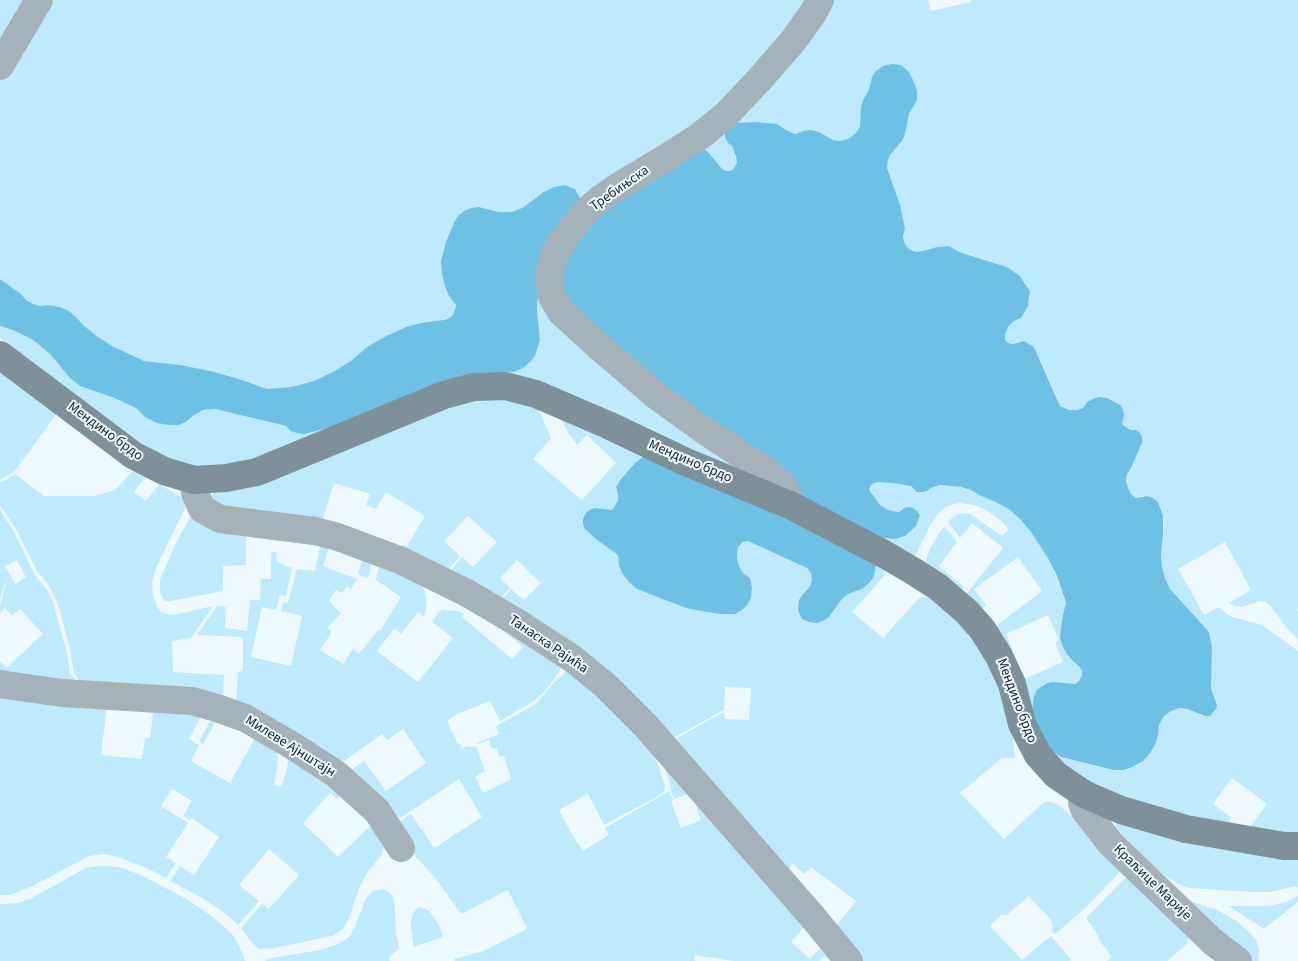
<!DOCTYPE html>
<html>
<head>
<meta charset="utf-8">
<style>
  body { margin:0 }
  canvas { display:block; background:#edf9ff }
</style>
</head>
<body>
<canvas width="1298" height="961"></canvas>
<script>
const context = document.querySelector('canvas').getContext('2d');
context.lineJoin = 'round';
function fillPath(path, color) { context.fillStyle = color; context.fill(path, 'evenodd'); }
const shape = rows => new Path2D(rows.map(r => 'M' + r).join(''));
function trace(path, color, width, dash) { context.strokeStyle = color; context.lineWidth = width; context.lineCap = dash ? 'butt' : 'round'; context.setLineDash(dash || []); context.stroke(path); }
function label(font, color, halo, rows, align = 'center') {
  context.font = font + ' "Source Sans 3",sans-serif'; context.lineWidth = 4; context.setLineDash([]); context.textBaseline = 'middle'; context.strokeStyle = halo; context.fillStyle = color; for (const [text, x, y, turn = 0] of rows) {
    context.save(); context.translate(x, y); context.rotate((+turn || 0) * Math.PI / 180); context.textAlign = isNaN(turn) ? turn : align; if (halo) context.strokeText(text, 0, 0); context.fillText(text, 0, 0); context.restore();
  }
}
fillPath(shape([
  [0,0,32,0,0,51],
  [46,0,813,0,723,110,580,206,578,193,575,189,570,186,537,197,522,208,512,212,499,212,479,207,471,208,464,211,457,217,453,225,449,296,456,305,455,310,453,315,448,319,421,323,406,327,386,336,367,347,351,361,333,372,314,381,291,387,267,389,239,379,180,365,144,361,128,355,114,347,98,337,83,325,77,318,60,307,48,305,42,306,36,305,27,301,21,294,0,279,0,73],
  [827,0,928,0,931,11,971,2,971,0,1298,0,1298,608,1297,609,1298,612,1298,639,1286,627,1271,606,1266,602,1260,601,1242,607,1234,606,1229,603,1251,590,1225,542,1178,569,1204,615,1219,607,1228,615,1236,618,1262,625,1298,651,1298,834,1286,833,1250,827,1267,804,1232,778,1213,804,1231,817,1228,823,1152,808,1096,788,1061,764,1052,751,1061,757,1114,770,1158,735,1159,725,1164,716,1171,711,1180,708,1188,709,1197,712,1200,715,1205,716,1210,716,1216,709,1211,688,1212,648,1209,632,1170,589,1165,578,1162,567,1161,555,1164,524,1163,516,1160,507,1147,496,1141,496,1136,498,1131,494,1128,488,1126,481,1127,474,1131,468,1142,443,1131,430,1124,426,1122,424,1124,416,1087,402,1083,408,1077,410,1070,410,1060,406,1053,388,1034,347,1019,342,1013,344,1008,343,1005,340,1005,334,1008,327,1014,321,1021,318,1028,306,1030,298,1026,283,1020,276,1007,267,973,256,965,254,959,252,949,246,927,249,918,252,913,251,908,248,904,242,903,236,905,229,895,191,887,168,888,160,890,155,902,141,905,134,909,114,917,100,870,83,870,90,864,98,860,117,860,127,855,135,848,139,840,141,833,140,819,132,803,131,795,134,786,130,777,124,756,122,736,123,728,143,732,146,736,156,737,163,733,170,728,171,723,170,708,152,704,149],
  [538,294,748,473,702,455,505,373,515,372,523,368,530,362,535,356,540,340,537,309],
  [0,326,15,331,33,340,50,354,70,378,80,386,112,397,136,408,145,417,169,425,186,422,194,415,203,410,215,409,286,426,290,431,304,434,329,428,253,461,203,468,182,464,165,457,131,436,0,338],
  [0,369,58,412,18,467,13,472,0,480],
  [495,398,520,402,538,408,551,438,533,459,582,500,616,463,587,435,577,445,569,434,561,419,644,456,635,463,621,479,616,487,618,494,618,501,612,510,594,508,589,510,585,514,583,519,583,524,585,529,597,540,618,555,619,565,637,589,686,608,706,612,720,614,747,605,751,598,752,588,750,578,743,573,739,566,737,558,738,547,743,542,748,541,807,568,811,573,812,579,811,584,808,589,803,594,834,611,842,599,848,594,862,589,876,564,882,568,885,572,884,576,852,612,883,638,919,598,924,597,932,599,955,616,984,655,998,684,1012,733,1015,758,1002,758,960,793,1004,839,1042,804,1048,801,1054,803,1060,806,1086,830,1121,868,1119,873,1082,911,1055,934,1051,930,1053,928,1051,920,1029,896,1007,915,1001,915,990,926,1022,960,1051,936,1071,959,1070,961,856,961,836,926,856,901,811,867,804,874,793,863,784,875,668,743,724,712,725,719,749,720,751,688,725,687,724,710,666,742,497,605,511,589,524,600,541,583,517,560,500,578,510,588,495,604,445,577,462,557,473,567,497,542,468,516,444,541,460,556,443,576,399,553,403,544,407,546,425,516,386,492,376,509,366,505,370,494,334,483,321,525,237,517,209,497,214,493,250,488,270,481,447,408,476,401],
  [134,470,146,476,134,492,146,501,159,484,183,498,187,504,157,566,152,582,153,595,157,606,161,612,171,615,178,614,213,606,191,638,172,641,173,672,224,675,223,701,79,681,74,674,70,648,59,608,54,595,48,584,37,571,16,529,0,505,0,483,14,475,18,476,44,496,94,496,115,490],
  [877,482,892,483,911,486,913,489,927,491,931,488,940,485,961,487,971,490,981,496,996,502,1010,510,1021,520,1031,532,1049,560,1062,589,1066,602,1062,620,1060,638,1073,661,1080,667,1082,671,1082,676,1079,681,1074,684,1069,684,1032,710,1024,679,1063,662,1055,642,1059,640,1048,615,1006,634,1012,649,1011,650,996,626,1042,591,1018,557,974,589,986,605,982,609,967,593,1003,548,972,523,960,538,948,522,953,517,959,514,966,513,972,515,1002,536,1008,530,1006,526,999,519,986,510,974,505,960,503,953,504,945,507,939,513,931,524,916,555,914,557,873,534,916,526,920,515,903,509,899,512,892,511,886,509,879,504,874,496,871,493,869,489,872,484],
  [0,510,14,532,35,575,47,590,54,604,57,618,66,649,70,673,79,684,0,676,0,661,6,668,43,634,20,609,12,616,5,608,0,613,0,605,8,577,0,599],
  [17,560,26,577,15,584,5,566],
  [193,512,246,530,246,565,223,566,223,591,171,601,166,601,162,598,160,593,160,580,176,543],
  [944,526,957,542,939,566,964,587,962,589,927,564,926,560,931,547],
  [307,537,329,541,352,548,372,557,369,576,366,578,358,574,364,554,331,543,323,566,357,579,351,589,347,586,342,593,336,590,329,601,341,613,327,628,332,632,320,650,343,664,353,649,359,654,378,630,380,631,401,597,376,580,380,560,406,572,416,579,425,591,427,604,424,617,418,612,401,634,394,629,377,651,418,682,453,638,432,622,439,612,443,610,458,611,464,614,462,617,512,659,523,647,472,605,470,607,457,601,444,597,439,594,437,589,439,586,447,589,477,604,528,634,564,659,564,662,555,678,545,691,534,701,500,721,490,701,455,715,447,721,458,744,460,743,462,748,470,746,471,748,476,746,485,771,475,777,483,793,511,779,504,756,499,757,497,748,492,749,489,740,478,744,477,743,499,734,496,726,536,704,555,681,561,677,569,666,574,665,579,667,617,702,638,725,649,740,665,785,664,790,662,794,604,825,588,794,559,810,574,838,583,851,609,835,605,828,669,791,673,800,671,801,681,828,701,820,691,793,674,799,670,789,670,783,664,764,664,755,704,798,737,839,821,936,807,923,791,942,810,959,826,942,842,961,830,961,824,956,819,961,733,961,695,955,695,961,455,961,454,959,483,951,527,929,508,890,461,914,436,879,407,847,396,829,397,823,411,814,434,848,482,817,459,779,394,822,372,799,345,774,364,761,386,791,426,763,403,729,387,740,382,734,336,767,296,739,236,702,238,672,243,671,243,637,197,635,217,606,226,607,225,628,247,631,250,600,260,600,261,579,271,579,271,553,276,551,277,562,292,568,286,596,280,595,276,610,262,607,251,657,291,666,302,616,281,611,283,602,288,603,297,569,315,571,321,542,301,538],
  [0,691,107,704,101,755,142,759,145,738,150,738,154,705,192,708,203,712,189,739,199,745,191,761,230,783,256,736,219,716,203,744,199,742,213,716,218,714,245,724,264,734,273,743,278,756,277,770,274,785,281,787,287,769,289,750,315,767,345,791,337,799,330,793,303,823,338,857,375,821,383,837,384,846,382,854,367,873,360,886,349,918,343,929,332,936,274,948,259,949,252,943,241,928,262,904,269,909,299,875,269,849,239,885,259,901,238,925,229,916,199,896,170,881,180,866,194,875,219,837,192,818,190,820,183,816,192,801,172,789,161,806,188,823,166,857,176,863,166,878,147,868,118,857,104,854,89,856,33,886,10,895,0,895],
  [1116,821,1298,858,1298,888,1296,886,1270,892,1252,892,1189,888,1177,883,1167,877,1138,854,1115,831],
  [98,866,108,866,123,868,143,876,190,901,214,918,233,935,242,952,245,961,0,961,0,904,18,903,30,899,86,868],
  [1129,877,1186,930,1188,938,1186,945,1167,961,1107,961,1112,957,1099,940,1098,935,1086,918,1124,879],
  [382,889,389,892,393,897,395,907,396,933,399,948,389,958,390,961,265,961,267,959,320,950,340,943,349,937,355,927,366,898,373,891],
  [1298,896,1298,902,1264,929,1229,906,1269,906,1286,902],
  [1192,902,1217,910,1237,921,1249,932,1257,941,1259,950,1258,961,1250,961,1188,904],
  [419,907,424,908,430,912,439,925,443,937,414,947,411,928,412,916,415,910]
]), '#bfeafe');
fillPath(shape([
  [892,64,901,65,909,72,914,82,917,91,917,100,909,114,905,134,902,141,890,155,888,160,887,168,900,205,905,229,903,236,904,242,908,248,913,251,918,252,937,247,949,246,959,252,1007,267,1020,276,1030,291,1028,306,1021,318,1014,321,1008,327,1005,334,1005,340,1008,343,1013,344,1024,341,1034,347,1060,406,1069,410,1077,410,1083,408,1087,402,1093,399,1099,397,1107,398,1120,405,1123,410,1124,416,1122,423,1124,426,1131,430,1136,430,1140,433,1142,437,1142,443,1131,468,1127,474,1126,481,1128,488,1131,494,1136,498,1147,496,1153,498,1158,502,1163,516,1163,534,1161,555,1162,567,1165,578,1170,589,1209,632,1212,648,1211,688,1217,706,1216,709,1210,716,1205,716,1188,709,1180,708,1171,711,1164,716,1159,725,1158,735,1155,745,1150,753,1143,761,1132,767,1124,770,1114,770,1061,757,1052,751,1036,728,1032,710,1034,696,1037,690,1047,683,1053,682,1075,684,1079,681,1082,676,1082,671,1080,667,1073,661,1067,654,1063,647,1060,638,1062,620,1066,602,1057,576,1049,560,1031,532,1021,520,1010,510,996,502,981,496,971,490,961,487,940,485,931,488,927,491,922,492,917,492,911,486,892,483,877,482,872,484,869,489,871,493,874,496,879,504,886,509,892,511,899,512,903,509,908,507,913,508,917,511,920,515,916,526,905,536,895,539,885,538,873,534,796,494,631,365,560,292,560,270,595,216,704,149,708,152,723,170,728,171,733,170,737,163,736,156,732,146,728,143,725,137,725,131,736,123,756,122,777,124,786,130,795,134,803,131,811,130,819,132,833,140,840,141,848,139,855,134,860,127,861,107,864,98,869,90,872,77,876,71,883,66],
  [565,185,575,189,581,199,538,294,537,309,540,340,535,356,530,362,523,368,514,372,505,373,329,428,304,434,297,433,290,431,286,426,215,409,203,410,194,415,186,422,178,425,169,425,157,423,145,417,136,408,112,397,80,386,70,378,50,354,33,340,15,331,0,326,0,279,21,294,27,301,36,305,42,306,48,305,60,307,69,311,77,318,83,325,98,337,114,347,144,361,180,365,210,371,239,379,267,389,291,387,314,381,333,372,351,361,367,347,386,336,406,327,421,323,443,320,448,319,453,315,455,310,456,305,449,296,445,286,442,274,441,261,446,242,453,225,457,217,464,211,471,208,479,207,499,212,512,212,522,208,544,192,554,187],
  [644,456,789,518,876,564,875,572,873,578,868,584,862,589,848,594,842,599,829,617,823,621,816,623,809,622,802,619,799,613,798,607,799,600,803,594,808,589,811,584,812,579,811,573,807,568,748,541,743,542,738,547,737,558,739,566,743,573,750,578,752,588,751,598,747,605,742,610,735,614,720,614,706,612,686,608,637,589,629,582,622,573,619,565,618,555,597,540,585,529,583,524,583,519,585,514,589,510,594,508,612,510,618,501,618,494,616,487,621,479,635,463]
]), '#6ec0e4');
trace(shape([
  [0,66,39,0],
  [194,480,195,493,202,509,220,519,315,531,338,537,402,561,467,593,518,623,573,659,606,686,645,725,811,915,849,961],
  [792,506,783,486,763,469,705,431,658,397,597,345,562,313,552,297,549,277,554,256,568,233,584,214,599,200,619,186,664,159,700,136,726,115,758,81,793,41,813,13,820,0],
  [0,684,62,693,192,701,217,708,245,718,293,746,336,774,377,811,401,848],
  [1084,794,1082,803,1084,809,1110,843,1213,942,1238,961]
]), '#a6b2b9', 28);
trace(shape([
  [0,355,133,455,164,471,194,480,226,478,257,472,444,395,474,387,505,386,536,394,608,425,686,462,792,506,884,554,913,571,938,587,967,612,982,629,999,656,1012,684,1022,724,1038,755,1056,775,1084,794,1121,810,1186,829,1284,846,1298,846]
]), '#7e919a', 28);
label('14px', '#152025', '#edf9ff', [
  ["Требињска",620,189,-35],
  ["Мендино брдо",105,432,36],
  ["Мендино брдо",690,462,23],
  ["Танаска Рајића",548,645,34],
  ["Мендино брдо",1016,701,69],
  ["Милеве Ајнштајн",290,747,32],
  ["Краљице Марије",1152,883,44]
]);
</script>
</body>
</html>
